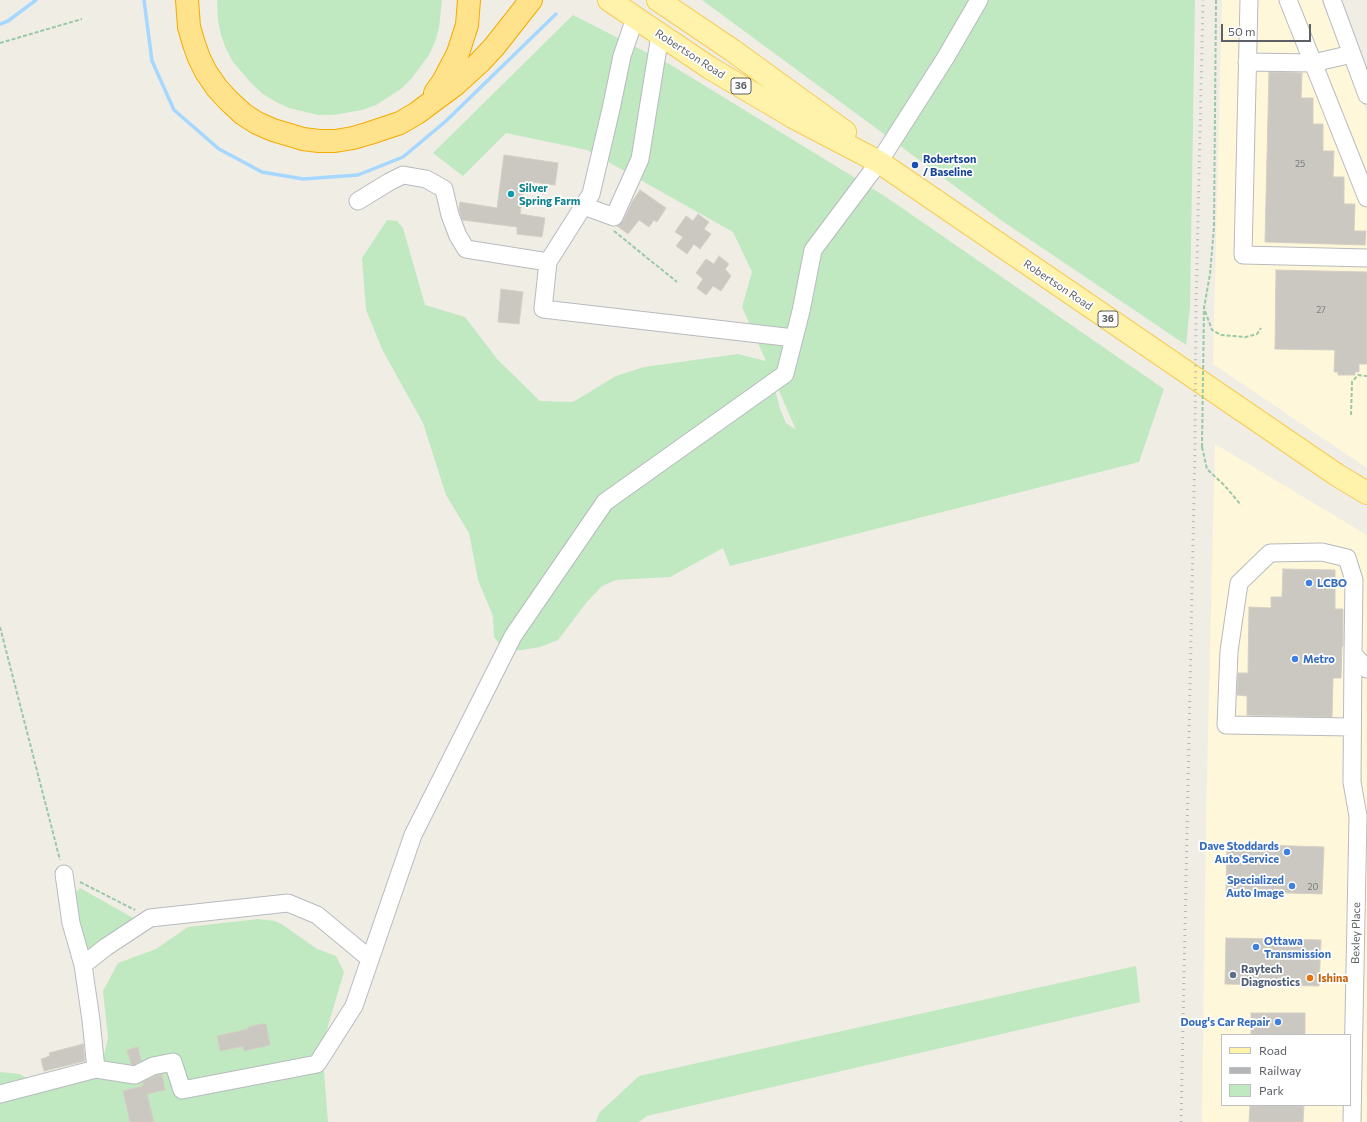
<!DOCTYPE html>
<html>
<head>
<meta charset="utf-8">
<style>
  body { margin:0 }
  #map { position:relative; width:1367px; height:1122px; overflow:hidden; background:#f0ede5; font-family:Commissioner,sans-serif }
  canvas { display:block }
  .legend { position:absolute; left:1221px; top:1034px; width:130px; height:72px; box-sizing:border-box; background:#fff; border:1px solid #bec0c2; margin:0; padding:5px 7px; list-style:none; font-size:12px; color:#5d6166 }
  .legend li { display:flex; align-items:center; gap:8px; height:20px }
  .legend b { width:20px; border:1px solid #bec0c2 }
  .scale { position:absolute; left:1221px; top:24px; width:90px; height:18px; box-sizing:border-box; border:2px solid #5d6166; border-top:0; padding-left:5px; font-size:12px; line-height:14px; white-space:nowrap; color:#5d6166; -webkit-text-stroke:3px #fff; paint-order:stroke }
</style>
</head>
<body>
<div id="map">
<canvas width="1367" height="1122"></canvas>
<ul class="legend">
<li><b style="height:5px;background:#fff2aa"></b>Road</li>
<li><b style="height:5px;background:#b4b5b6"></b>Railway</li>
<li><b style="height:11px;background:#c0e8c1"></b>Park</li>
</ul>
<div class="scale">50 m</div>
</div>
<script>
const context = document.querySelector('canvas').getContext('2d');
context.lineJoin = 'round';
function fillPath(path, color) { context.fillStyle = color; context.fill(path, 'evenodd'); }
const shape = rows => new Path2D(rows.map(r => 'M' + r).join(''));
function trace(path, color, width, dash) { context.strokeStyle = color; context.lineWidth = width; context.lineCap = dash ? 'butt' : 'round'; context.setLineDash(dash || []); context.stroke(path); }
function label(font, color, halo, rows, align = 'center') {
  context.font = font + ' Commissioner,sans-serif'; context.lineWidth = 3.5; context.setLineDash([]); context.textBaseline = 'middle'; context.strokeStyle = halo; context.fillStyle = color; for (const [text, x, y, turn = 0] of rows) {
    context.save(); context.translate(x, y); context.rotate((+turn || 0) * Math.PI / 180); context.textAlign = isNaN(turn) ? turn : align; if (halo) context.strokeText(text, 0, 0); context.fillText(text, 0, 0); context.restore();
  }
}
fillPath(shape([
  [1222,0,1321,0,1367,113,1367,468,1213,364],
  [1215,444,1367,535,1367,1122,1202,1122,1206,823],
  [1222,1035,1350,1035,1350,1105,1222,1105]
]), '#fff7da');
fillPath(shape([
  [217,0,442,0,439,28,435,42,429,55,411,79,401,89,376,105,362,110,333,115,318,115,289,108,276,102,263,94,252,84,233,62,226,49,221,35,218,20],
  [702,0,1195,0,1190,307,1186,345,998,218],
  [573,15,671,65,883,195,1164,389,1139,462,730,566,723,548,670,577,616,580,602,586,586,603,558,640,540,647,522,650,514,651,502,647,494,637,493,616,478,580,469,533,446,495,423,423,383,351,366,310,362,258,387,220,397,221,403,228,425,305,465,317,498,360,540,401,573,402,616,376,644,367,738,354,766,361,742,307,752,272,733,232,587,150,506,133,463,176,433,153],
  [772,377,773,377,796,430,786,423,780,409],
  [80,888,135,919,85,955,73,900,76,892],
  [258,919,275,921,283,925,317,949,336,956,344,972,322,1046,328,1122,0,1122,0,1072,19,1074,47,1087,69,1086,103,1059,108,1038,103,991,118,963,156,949,188,927],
  [1136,966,1140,1002,647,1116,639,1122,596,1122,599,1113,639,1076]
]), '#c0e8c1');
trace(shape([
  [144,0,152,61,174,110,219,149,262,172,303,179,358,175,403,157,446,121,556,14],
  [0,24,8,21,36,0]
]), '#a5d7ff', 3.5);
const building = shape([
  [1269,72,1302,73,1301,98,1313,98,1313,124,1323,124,1323,151,1334,151,1333,177,1344,177,1344,204,1355,204,1354,231,1366,231,1365,245,1265,242,1269,72],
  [504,155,558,163,555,185,525,181,520,214,545,218,542,237,517,234,517,227,462,220,459,209,460,202,497,208,504,155],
  [640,190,666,208,657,222,654,220,649,227,639,220,628,234,617,226,623,221,632,202,640,190],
  [698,214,709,222,704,229,711,234,700,249,694,244,687,254,676,246,683,237,675,232,686,216,693,221,698,214],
  [719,256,729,264,725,269,731,276,721,291,713,286,706,295,697,288,703,279,696,273,706,259,714,264,719,256],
  [1276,270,1367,272,1367,364,1359,364,1359,372,1355,372,1355,375,1338,375,1338,372,1334,372,1335,350,1275,349,1276,270],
  [501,289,523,292,519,324,498,322,501,289],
  [1283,569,1335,570,1335,609,1343,609,1343,646,1342,646,1341,678,1333,678,1332,717,1247,715,1247,696,1237,695,1238,673,1248,673,1249,607,1271,608,1271,597,1282,597,1283,569],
  [1227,844,1324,847,1322,894,1226,891,1227,844],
  [1226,938,1321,940,1319,986,1225,984,1226,938],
  [1251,1013,1305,1013,1305,1035,1251,1035,1251,1013],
  [262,1024,266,1024,270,1045,244,1051,243,1046,220,1051,217,1036,248,1029,248,1027,262,1024],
  [83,1044,85,1061,44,1071,41,1059,50,1056,49,1053,83,1044],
  [138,1047,141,1061,133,1065,131,1064,127,1050,138,1047],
  [162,1074,165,1090,147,1094,154,1122,130,1122,123,1091,143,1086,143,1082,156,1076,162,1074],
  [1250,1105,1304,1105,1303,1122,1249,1122,1250,1105]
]);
fillPath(building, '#cbc8c2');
trace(building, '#d5cfc3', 1);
const minor = shape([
  [1249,0,1243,255,1367,258],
  [1288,0,1367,198],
  [1332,0,1367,95],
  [1247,62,1313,63,1352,54],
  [358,201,389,182,403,175,426,179,444,189,450,215,458,236,466,249,548,262,543,309,794,338],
  [584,206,614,217,640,159,660,35],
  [548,262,591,194,611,109,622,56,635,18],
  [1353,654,1367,669],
  [64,874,71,923,83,965],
  [96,1069,91,1020,83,965,106,947,150,918,288,903,317,915,370,959],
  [0,1094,96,1069,135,1075,153,1066,173,1062,182,1090,317,1064,354,1006,413,835,513,636,605,502,785,374,801,311,813,250,879,162,946,57,979,0],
  [1352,1122,1358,816,1352,782,1353,654,1354,580,1347,558,1322,552,1270,553,1239,583,1229,651,1226,725,1352,727]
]);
const major = shape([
  [609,0,710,68,793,117,879,162,1337,475,1367,493],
  [658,0,732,50,845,132]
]);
const highway = shape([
  [187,0,189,27,194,44,199,58,206,72,217,88,228,100,243,114,257,123,273,130,303,139,319,141,335,141,353,138,370,133,400,123,417,113,456,84,480,62,494,47,531,0],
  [435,93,444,80,458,53,467,25,469,0]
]);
trace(minor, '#b7bbbf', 19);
trace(major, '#f7cc57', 24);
trace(highway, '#f4ab00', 24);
trace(shape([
  [1216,0,1214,227,1210,274,1204,308,1212,330,1221,335,1246,337,1257,334,1261,328],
  [0,43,82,19],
  [614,231,677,282],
  [1351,415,1352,382,1358,375,1367,376],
  [1202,447,1207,469,1225,486,1241,505],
  [0,627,60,860],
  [80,882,135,910]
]), '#99c9a7', 2, [4, 2]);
trace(minor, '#fff', 17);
trace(major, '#fff2aa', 22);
trace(highway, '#ffe38c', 22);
trace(shape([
  [1181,1122,1195,447,1196,307,1203,0]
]), '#b4b5b6', 3, [1, 5]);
trace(shape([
  [1202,447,1204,308]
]), '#99c9a7', 2, [4, 2]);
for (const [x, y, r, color] of [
  [915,165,4,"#1a4fb4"],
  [511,194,4,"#0f9aa8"],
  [1309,583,4,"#3f7fe0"],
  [1295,659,4,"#3f7fe0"],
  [1287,852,4,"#3f7fe0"],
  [1292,886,4,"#3f7fe0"],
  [1256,947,4,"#3f7fe0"],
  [1233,975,4,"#5c6f8a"],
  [1310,978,4,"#e8710a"],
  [1278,1022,4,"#3f7fe0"]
]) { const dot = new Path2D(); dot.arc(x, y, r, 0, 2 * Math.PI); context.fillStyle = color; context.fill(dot); trace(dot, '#fff', 1.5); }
label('9px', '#787b7d', null, [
  ["25",1300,164],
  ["27",1321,310],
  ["20",1313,887]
]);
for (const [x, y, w] of [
  [741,86,20],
  [1108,319,20]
]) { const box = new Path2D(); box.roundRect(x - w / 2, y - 8, w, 16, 3); context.fillStyle = '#fff'; context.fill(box); trace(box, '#5d6166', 1); }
label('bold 10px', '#5d6166', null, [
  ["36",741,86],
  ["36",1108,319]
]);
label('11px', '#5d6166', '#fff', [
  ["Robertson Road",690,54,33],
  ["Robertson Road",1058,285,34],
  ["Bexley Place",1356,933,-89]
]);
label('bold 11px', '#164399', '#fff', [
  ["Robertson",923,159],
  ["/ Baseline",923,172]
], 'left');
label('bold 11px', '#0d838f', '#fff', [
  ["Silver",519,188],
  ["Spring Farm",519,201]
], 'left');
label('bold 11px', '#366cbe', '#fff', [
  ["LCBO",1317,583],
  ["Metro",1303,659],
  ["Dave Stoddards",1279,846,"right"],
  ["Auto Service",1279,859,"right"],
  ["Specialized",1284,880,"right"],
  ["Auto Image",1284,893,"right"],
  ["Ottawa",1264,941],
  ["Transmission",1264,954],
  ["Doug's Car Repair",1270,1022,"right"]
], 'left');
label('bold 11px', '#4e5e75', '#fff', [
  ["Raytech",1241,969],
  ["Diagnostics",1241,982]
], 'left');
label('bold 11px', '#c56008', '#fff', [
  ["Ishina",1318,978]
], 'left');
</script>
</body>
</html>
